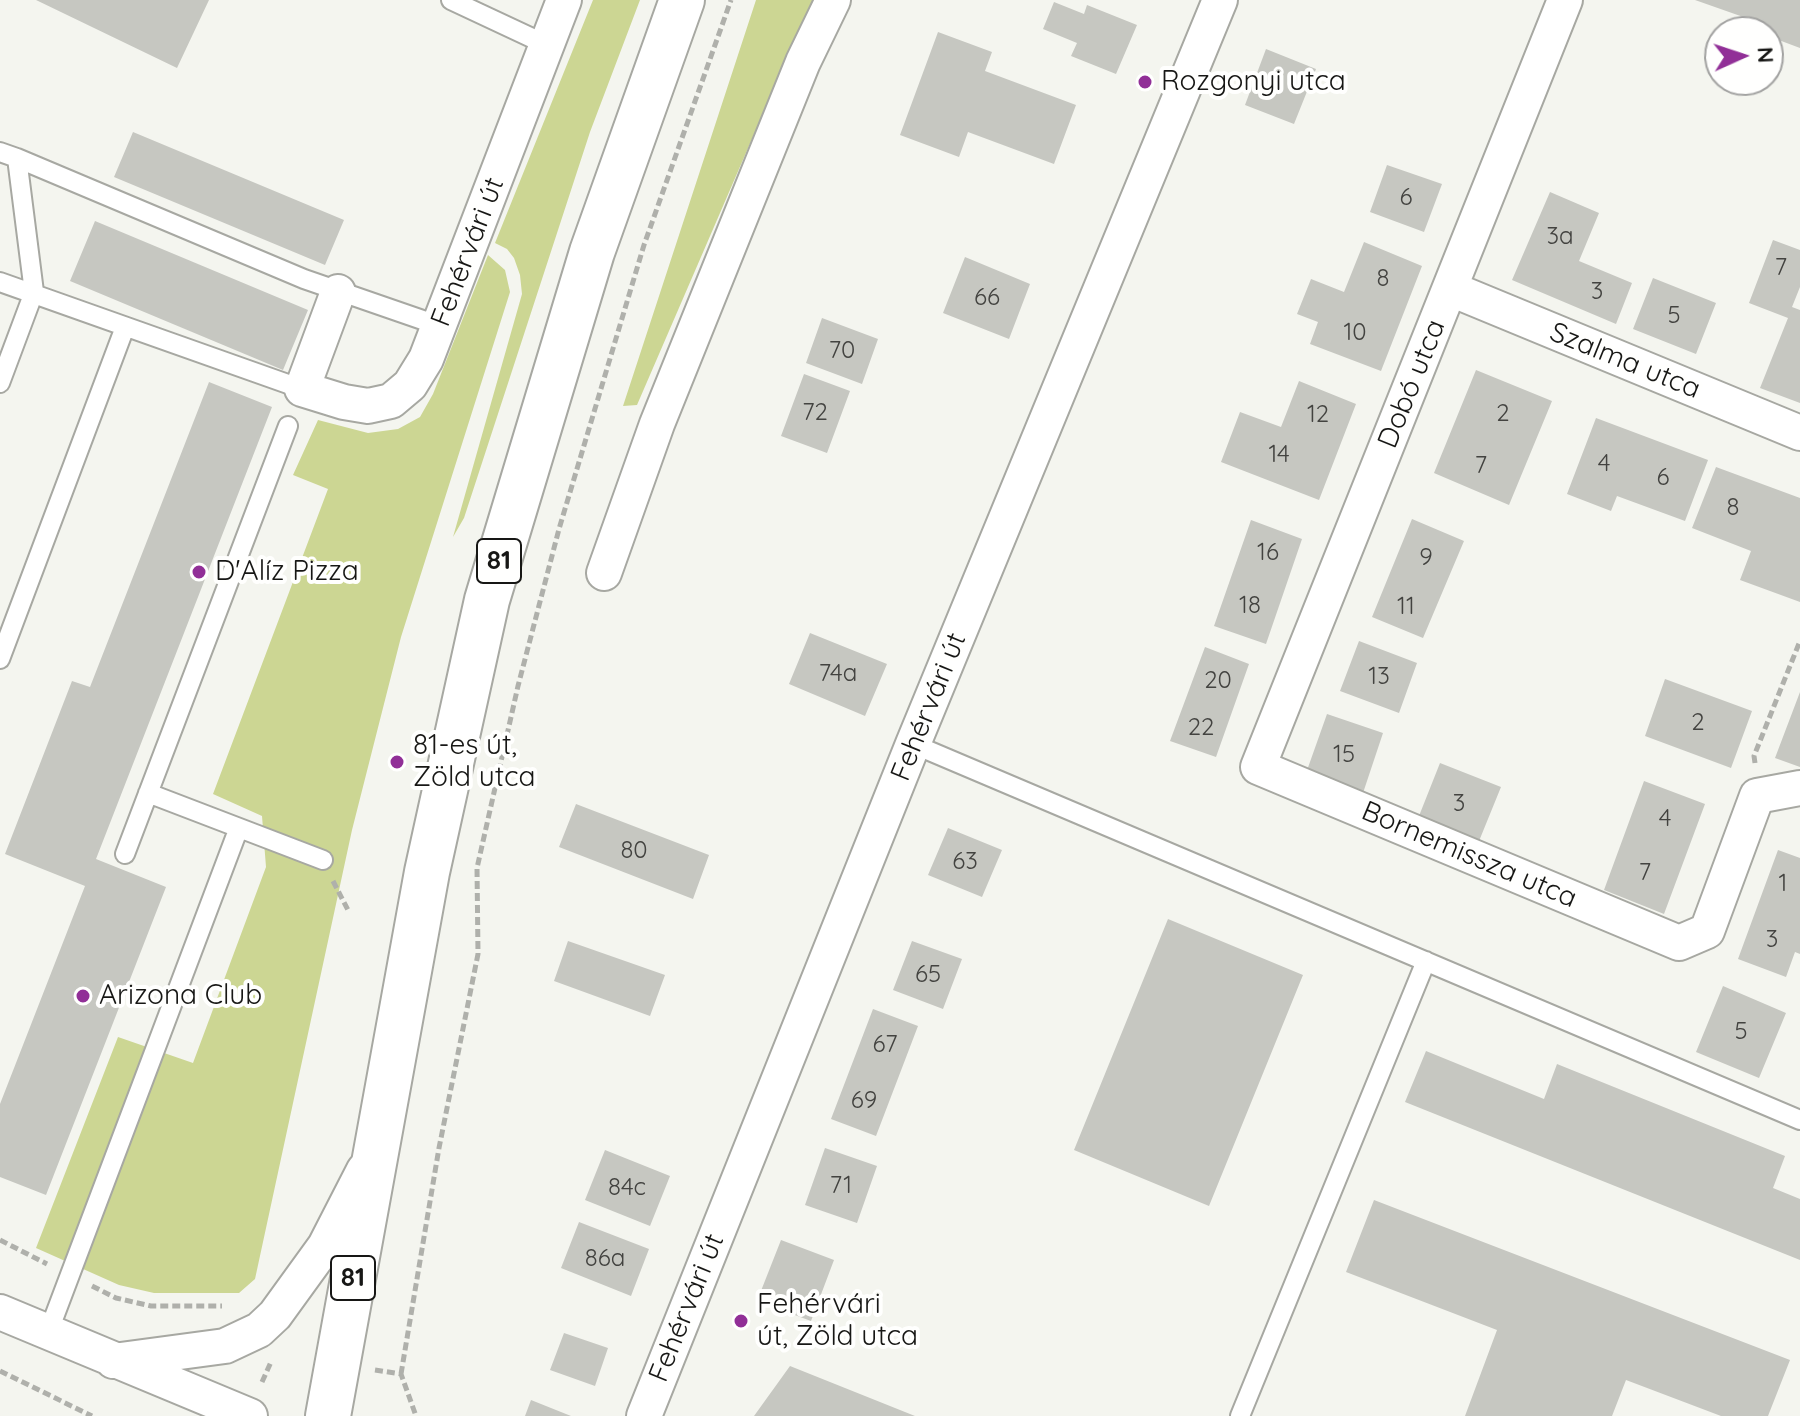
<!DOCTYPE html>
<html>
<head>
<meta charset="utf-8">
<style>
  body { margin:0 }
  #map { position:relative; width:1800px; height:1416px; overflow:hidden; background:#f4f5ef; font-family:Quicksand,sans-serif }
  canvas { display:block }
  .north { position:absolute; left:1704px; top:16px; width:80px; height:80px; box-sizing:border-box; background:#fffffe; border:2px solid #a2a2a1; border-radius:50%; rotate:87deg; font-size:22px; font-weight:700; line-height:32px; text-align:center; color:#171715 }
  .north::after { content:''; display:block; margin:auto; width:28px; height:36px; background:#912f97; clip-path:polygon(50% 0,100% 100%,50% 72%,0 100%) }
</style>
</head>
<body>
<div id="map">
<canvas width="1800" height="1416"></canvas>
<div class="north">N</div>
</div>
<script>
const context = document.querySelector('canvas').getContext('2d');
context.lineJoin = 'round';
function fillPath(path, color) { context.fillStyle = color; context.fill(path, 'evenodd'); }
const shape = rows => new Path2D(rows.map(r => 'M' + r).join(''));
function trace(path, color, width, dash) { context.strokeStyle = color; context.lineWidth = width; context.lineCap = dash ? 'butt' : 'round'; context.setLineDash(dash || []); context.stroke(path); }
function label(font, color, halo, rows, align = 'center') {
  context.font = font + ' Quicksand,sans-serif'; context.lineWidth = 8; context.setLineDash([]); context.textBaseline = 'middle'; context.strokeStyle = halo; context.fillStyle = color; for (const [text, x, y, turn = 0] of rows) {
    context.save(); context.translate(x, y); context.rotate((+turn || 0) * Math.PI / 180); context.textAlign = isNaN(turn) ? turn : align; if (halo) context.strokeText(text, 0, 0); context.fillText(text, 0, 0); context.restore();
  }
}
fillPath(shape([
  [593,0,640,0,590,132,464,518,453,537,522,294,520,275,514,258,507,249,495,243],
  [756,0,815,0,774,88,637,405,623,406],
  [488,255,505,270,510,292,401,637,352,830,255,1279,239,1293,154,1293,119,1285,36,1248,118,1037,193,1063,266,867,262,816,213,794,328,489,293,475,318,420,368,433,398,429,420,417,433,394]
]), '#ccd693');
fillPath(shape([
  [36,0,209,0,177,68],
  [1695,0,1800,0,1800,48,1768,36,1768,32,1763,32,1766,25],
  [1054,2,1084,14,1087,5,1137,25,1116,74,1071,56,1077,43,1043,29],
  [938,32,992,52,985,71,1076,105,1054,164,968,132,959,157,900,135],
  [1266,49,1316,69,1294,124,1245,105],
  [133,132,344,220,325,265,114,177],
  [1387,165,1442,184,1424,232,1370,212],
  [1550,192,1599,213,1579,261,1632,283,1616,324,1512,280],
  [95,221,308,310,283,370,70,281],
  [1773,240,1800,250,1800,287,1792,307,1800,310,1800,403,1760,388,1788,318,1749,303],
  [1364,242,1422,266,1381,371,1310,344,1318,322,1297,314,1311,279,1344,292],
  [965,257,1030,284,1009,339,943,313],
  [1653,278,1716,303,1696,354,1633,329],
  [822,318,878,339,862,384,806,363],
  [1476,370,1552,401,1509,505,1434,473],
  [804,374,850,391,827,453,781,436],
  [1299,381,1356,404,1319,500,1221,462,1240,412,1281,427],
  [209,382,272,407,96,859,166,887,46,1195,0,1177,0,1104,85,886,5,854,72,681,90,687],
  [1596,418,1708,460,1685,521,1617,496,1611,511,1567,494],
  [1716,467,1800,498,1800,602,1740,580,1751,551,1692,528],
  [1412,519,1464,541,1423,638,1372,617],
  [1251,520,1302,539,1266,644,1214,626],
  [810,633,887,664,865,716,789,684],
  [1359,641,1417,663,1399,713,1340,691],
  [1205,647,1249,664,1216,757,1170,741],
  [1665,679,1752,711,1731,768,1645,736],
  [1800,692,1800,767,1775,758],
  [1327,714,1383,733,1362,796,1305,776],
  [1440,763,1501,787,1477,846,1417,821],
  [1644,781,1705,804,1664,914,1604,890],
  [576,804,709,855,693,899,559,847],
  [948,828,1002,850,982,897,928,875],
  [1778,850,1800,858,1800,954,1795,952,1786,977,1738,959],
  [1168,919,1303,975,1209,1206,1074,1150],
  [568,941,665,975,650,1016,554,981],
  [912,941,962,959,943,1009,893,990],
  [1723,986,1786,1013,1759,1078,1696,1052],
  [873,1009,918,1026,876,1136,831,1119],
  [1426,1051,1544,1099,1557,1064,1785,1156,1773,1188,1800,1199,1800,1260,1405,1102],
  [825,1148,877,1166,857,1223,805,1205],
  [605,1150,670,1176,650,1226,585,1200],
  [1374,1200,1790,1360,1768,1416,1721,1416,1626,1380,1612,1416,1465,1416,1497,1330,1346,1272],
  [579,1222,649,1249,631,1296,561,1268],
  [781,1240,834,1260,811,1321,757,1301],
  [564,1333,608,1348,595,1386,550,1370],
  [790,1366,915,1416,754,1416],
  [531,1400,571,1416,525,1416]
]), '#c6c7c1');
const service = shape([
  [451,0,547,45],
  [0,152,17,158,34,292,0,383],
  [17,158,304,279,440,326],
  [0,282,302,389],
  [0,659,125,327],
  [913,744,1800,1120],
  [148,793,323,860],
  [125,854,288,426],
  [48,1333,238,830],
  [1240,1416,1426,961]
]);
const minor = shape([
  [1565,0,1258,767,1679,943,1707,931,1757,796,1800,788],
  [1451,289,1800,433],
  [338,292,302,389,344,402,368,406,391,401,410,385,426,359,564,0],
  [604,573,657,424,803,62,833,0],
  [0,1312,250,1416],
  [113,1361,225,1346,259,1330,275,1315,325,1246,364,1170],
  [644,1416,913,744,1220,0]
]);
const primary = shape([
  [328,1416,427,872,487,600,592,252,682,0]
]);
trace(service, '#a7a8a2', 22);
trace(minor, '#a7a8a2', 38);
trace(primary, '#a7a8a2', 48);
trace(shape([
  [1755,763,1754,756,1800,641],
  [333,881,349,912],
  [0,1240,47,1264],
  [92,1286,116,1298,151,1306,222,1306],
  [375,1370,401,1374,416,1416],
  [0,1371,92,1416],
  [401,1374,439,1148,478,954,477,868,518,686,559,529,644,245,731,0],
  [262,1382,271,1362]
]), '#afb0ab', 5, [8, 4]);
trace(service, '#fff', 18);
trace(minor, '#fff', 34);
trace(primary, '#fff', 44);
for (const [x, y, r, color] of [
  [1145,82,8,"#912f97"],
  [199,572,8,"#912f97"],
  [397,762,8,"#912f97"],
  [83,996,8,"#912f97"],
  [741,1321,8,"#912f97"]
]) { const dot = new Path2D(); dot.arc(x, y, r, 0, 2 * Math.PI); context.fillStyle = color; context.fill(dot); trace(dot, '#fffffe', 3); }
label('24px', '#434340', null, [
  ["6",1406,198],
  ["3a",1560,237],
  ["7",1781,268],
  ["8",1383,279],
  ["3",1597,292],
  ["66",987,298],
  ["5",1674,316],
  ["10",1355,333],
  ["70",842,351],
  ["72",815,413],
  ["2",1503,414],
  ["12",1318,415],
  ["14",1279,455],
  ["4",1604,464],
  ["7",1481,466],
  ["6",1663,478],
  ["8",1733,508],
  ["16",1268,553],
  ["9",1426,558],
  ["18",1250,606],
  ["11",1406,607],
  ["74a",838,674],
  ["13",1379,677],
  ["20",1218,681],
  ["2",1698,723],
  ["22",1201,728],
  ["15",1344,755],
  ["3",1459,804],
  ["4",1665,819],
  ["80",634,851],
  ["63",965,862],
  ["7",1645,873],
  ["1",1783,884],
  ["3",1772,940],
  ["65",928,975],
  ["5",1741,1032],
  ["67",885,1045],
  ["69",864,1101],
  ["71",841,1186],
  ["84c",627,1188],
  ["86a",605,1259]
]);
for (const [x, y, w] of [
  [499,561,44],
  [353,1278,44]
]) { const box = new Path2D(); box.roundRect(x - w / 2, y - 22, w, 44, 6); context.fillStyle = '#fffffe'; context.fill(box); trace(box, '#171715', 2); }
label('bold 26px', '#171715', null, [
  ["81",499,561],
  ["81",353,1278]
]);
label('28px', '#171715', '#fffffe', [
  ["Rozgonyi utca",1161,82],
  ["D'Alíz Pizza",215,572],
  ["81-es út,",413,746],
  ["Zöld utca",413,778],
  ["Arizona Club",99,996],
  ["Fehérvári",757,1305],
  ["út, Zöld utca",757,1337]
], 'left');
label('28px', '#171715', '#fffffe', [
  ["Fehérvári út",468,252,-69],
  ["Szalma utca",1625,361,22],
  ["Dobó utca",1412,384,-68],
  ["Fehérvári út",929,707,-68],
  ["Bornemissza utca",1469,855,23],
  ["Fehérvári út",687,1308,-68]
]);
</script>
</body>
</html>
